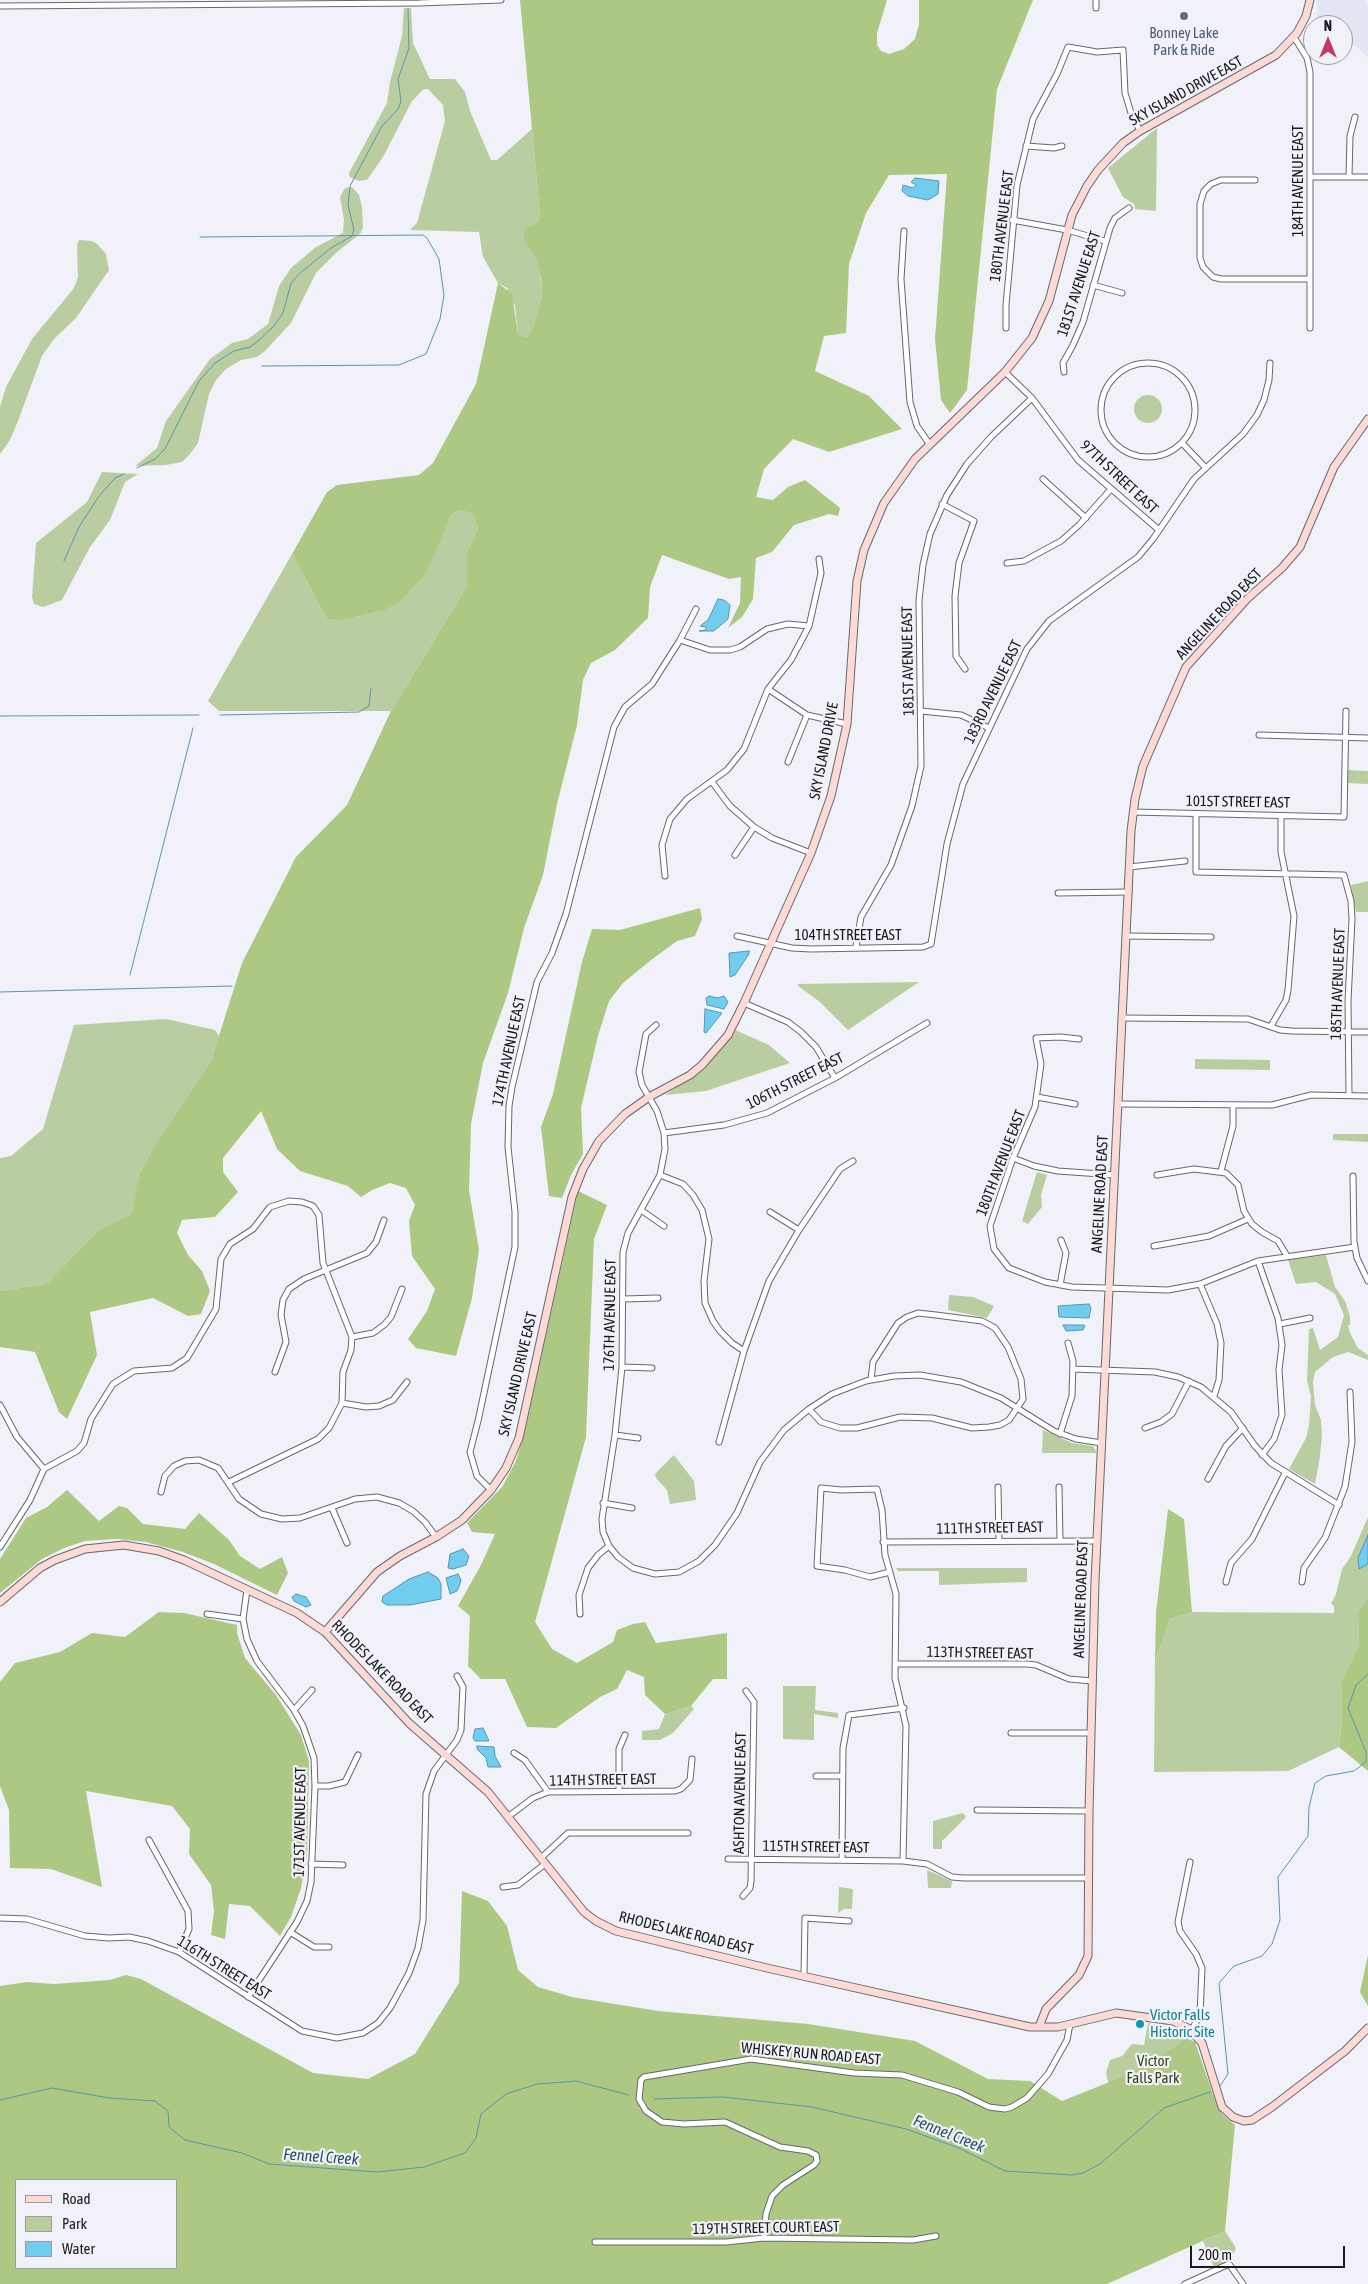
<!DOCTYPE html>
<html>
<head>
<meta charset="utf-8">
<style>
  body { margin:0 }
  #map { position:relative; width:1368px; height:2284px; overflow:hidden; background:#f1f2f9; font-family:"Asap Condensed",sans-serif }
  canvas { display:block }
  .legend { position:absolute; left:15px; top:2179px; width:162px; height:90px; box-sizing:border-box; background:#f1f2f9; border:1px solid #9b9ca1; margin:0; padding:6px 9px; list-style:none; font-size:15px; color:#1a1a1d }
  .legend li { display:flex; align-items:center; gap:10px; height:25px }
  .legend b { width:25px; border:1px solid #9b9ca1 }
  .north { position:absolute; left:1303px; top:15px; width:50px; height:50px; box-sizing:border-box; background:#f1f2f9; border:1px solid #9b9ca1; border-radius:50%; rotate:0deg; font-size:14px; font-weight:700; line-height:20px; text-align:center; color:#1a1a1d }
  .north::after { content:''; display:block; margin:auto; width:18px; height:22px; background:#c53763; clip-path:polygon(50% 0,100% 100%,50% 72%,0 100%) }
  .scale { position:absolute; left:1190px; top:2246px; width:155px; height:22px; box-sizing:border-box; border:2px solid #1a1a1d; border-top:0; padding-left:6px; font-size:15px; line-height:18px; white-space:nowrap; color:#1a1a1d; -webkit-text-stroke:4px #f1f2f9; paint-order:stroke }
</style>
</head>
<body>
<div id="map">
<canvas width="1368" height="2284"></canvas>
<ul class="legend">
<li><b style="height:6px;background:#fddad5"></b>Road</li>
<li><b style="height:14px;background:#bacda1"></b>Park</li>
<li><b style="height:14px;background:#70cded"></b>Water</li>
</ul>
<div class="north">N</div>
<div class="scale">200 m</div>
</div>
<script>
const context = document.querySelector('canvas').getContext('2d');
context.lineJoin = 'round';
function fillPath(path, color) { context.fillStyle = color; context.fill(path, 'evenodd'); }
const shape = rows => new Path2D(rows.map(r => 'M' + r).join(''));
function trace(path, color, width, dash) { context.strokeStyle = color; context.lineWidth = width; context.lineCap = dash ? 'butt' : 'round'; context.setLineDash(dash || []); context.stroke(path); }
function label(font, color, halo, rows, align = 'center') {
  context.font = font + ' "Asap Condensed",sans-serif'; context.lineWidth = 4.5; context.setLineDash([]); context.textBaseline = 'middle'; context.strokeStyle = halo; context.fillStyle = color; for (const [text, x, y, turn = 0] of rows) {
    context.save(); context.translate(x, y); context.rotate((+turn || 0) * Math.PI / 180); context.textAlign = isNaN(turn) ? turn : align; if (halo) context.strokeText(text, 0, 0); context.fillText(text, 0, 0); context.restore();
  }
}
fillPath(shape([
  [1317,0,1365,0,1368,3,1368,58,1356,46,1343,46,1343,25,1316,25]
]), '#e4e6f4');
fillPath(shape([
  [404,8,411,8,413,43,430,79,455,79,465,92,470,111,491,160,497,160,532,129,540,215,538,221,527,228,529,248,539,262,542,296,533,328,527,337,518,334,515,306,507,288,498,283,483,257,479,232,410,230,417,223,445,121,443,105,428,89,424,89,412,101,383,157,367,180,359,181,350,177,349,173,387,103,390,82,402,36],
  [1157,128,1156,211,1135,209,1134,204,1123,197,1108,168],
  [352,187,359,195,362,207,363,227,360,234,337,252,316,273,291,323,265,351,257,357,241,360,226,369,216,380,209,394,198,443,190,454,182,462,166,465,135,466,157,448,166,421,210,359,232,343,248,339,268,324,279,286,291,268,316,247,343,233,344,220,340,197,345,188],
  [79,240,92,241,97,244,106,254,109,270,76,318,54,339,42,356,18,421,10,440,0,454,0,407,6,387,32,339,74,288,78,277,77,245],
  '1134 409a14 14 0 1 1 28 0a14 14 0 1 1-28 0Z',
  [102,472,138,474,125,482,110,520,90,547,62,600,43,607,34,604,32,597,36,543,87,502],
  [460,510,473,514,478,529,467,552,467,586,391,711,219,711,208,701,292,554,327,619,339,621,382,611,440,536,451,515],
  [1348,770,1368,771,1368,784,1347,783],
  [1368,881,1368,912,1356,912,1351,885],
  [919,982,848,1030,820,1002,798,986,798,984],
  [166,1019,215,1030,219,1036,211,1061,154,1146,139,1175,133,1214,99,1230,46,1284,0,1291,0,1158,11,1156,43,1129,74,1025],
  [735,1030,769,1045,790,1063,706,1091,665,1095,706,1067],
  [1195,1059,1270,1060,1270,1070,1195,1069],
  [1333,1134,1368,1134,1368,1142,1333,1140],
  [1037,1172,1047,1175,1041,1195,1042,1207,1028,1224,1022,1221],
  [1326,1255,1335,1287,1345,1301,1350,1316,1350,1325,1348,1325,1350,1333,1358,1348,1368,1355,1368,1360,1348,1352,1333,1357,1315,1372,1313,1382,1315,1405,1321,1420,1322,1435,1320,1456,1315,1484,1289,1469,1306,1438,1309,1425,1311,1396,1307,1381,1309,1329,1313,1328,1320,1350,1338,1337,1344,1315,1335,1294,1316,1282,1296,1284,1288,1260],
  [949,1295,973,1297,994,1306,987,1318,948,1310],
  [1043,1430,1072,1443,1093,1446,1097,1453,1042,1453],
  [674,1455,694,1481,696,1500,670,1504,667,1490,656,1478,655,1474],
  [1368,1517,1368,1604,1358,1613,1359,1645,1341,1682,1342,1717,1339,1747,1288,1771,1154,1772,1155,1661,1170,1619,1192,1612,1334,1613,1334,1606,1331,1604,1336,1594,1342,1569,1351,1556],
  [896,1568,1027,1568,1027,1582,939,1585,939,1571,898,1571],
  [783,1686,816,1686,815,1710,838,1713,838,1718,814,1714,814,1740,783,1739],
  [691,1706,694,1709,673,1733,660,1740,642,1740,642,1731,659,1729,665,1714],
  [963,1813,966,1817,942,1841,942,1849,933,1849,933,1821],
  [927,1870,952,1881,951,1888,928,1888],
  [839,1887,853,1889,852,1909,844,1909,838,1913],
  [1148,2023,1179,2030,1185,2036,1187,2050,1110,2090,1106,2073,1110,2060,1122,2056,1132,2044,1144,2045],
  [1225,2231,1236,2248,1229,2264,1215,2270,1203,2241]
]), '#bacda1');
fillPath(shape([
  [520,0,887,0,877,33,877,45,881,51,889,54,904,49,915,39,919,24,919,0,1033,0,997,89,967,390,950,413,941,400,935,339,947,174,889,175,866,213,849,264,846,333,824,336,815,371,869,396,902,429,829,452,793,439,764,469,756,497,773,500,788,487,805,480,840,508,838,516,829,514,794,525,772,552,756,558,753,599,742,617,728,628,740,603,741,577,729,579,662,555,650,587,648,618,615,650,591,663,583,680,577,725,557,804,543,875,524,928,508,993,483,1063,471,1124,469,1190,479,1250,472,1298,456,1356,416,1348,408,1339,427,1311,435,1289,412,1256,409,1221,415,1205,406,1188,390,1183,372,1190,361,1197,348,1186,300,1171,277,1149,261,1111,223,1158,223,1172,238,1192,215,1217,182,1220,177,1233,188,1255,202,1271,210,1291,201,1314,188,1316,153,1298,90,1312,97,1355,67,1419,59,1412,35,1352,0,1347,0,1291,46,1284,99,1230,132,1214,139,1175,154,1146,211,1061,242,963,296,857,347,805,391,711,467,586,467,552,478,529,473,514,460,510,451,515,426,573,399,602,382,611,339,621,327,619,292,554,327,492,337,485,419,475,433,463,476,384,498,283,512,294,518,334,527,337,533,328,542,296,541,279,538,262,529,248,523,235,527,228,538,221,540,215],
  [700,908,702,919,695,936,677,941,651,960,623,983,609,1001,598,1036,581,1108,583,1154,571,1175,562,1198,549,1196,541,1127,553,1094,582,962,592,929,620,930],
  [578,1191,607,1205,594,1239,586,1437,535,1622,552,1649,577,1663,613,1642,617,1630,633,1624,645,1622,656,1643,727,1633,727,1679,713,1679,691,1706,665,1714,645,1695,644,1677,627,1670,617,1689,600,1697,556,1728,527,1727,505,1679,481,1679,468,1666,470,1616,458,1606,481,1565,495,1534,472,1532,467,1523,502,1487,516,1461,525,1431],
  [67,1490,99,1521,119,1506,127,1508,143,1524,185,1529,199,1513,229,1540,240,1556,260,1569,282,1557,288,1573,277,1595,214,1564,183,1552,146,1542,117,1539,85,1541,64,1548,42,1559,0,1593,0,1559,26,1518,47,1507],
  [1168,1509,1184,1519,1192,1612,1170,1619,1155,1661,1156,1613],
  [1368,1599,1368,1771,1339,1747,1342,1717,1341,1682,1359,1645,1358,1613],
  [159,1612,184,1613,237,1625,237,1633,245,1658,276,1695,301,1735,309,1761,307,1855,301,1888,291,1917,280,1936,250,1906,229,1904,225,1939,211,1935,214,1911,211,1885,189,1854,190,1829,172,1806,86,1791,102,1887,51,1869,10,1868,9,1810,0,1786,0,1682,15,1663,60,1652,92,1633,125,1637],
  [462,1891,488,1901,507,1926,518,1970,538,1987,572,1997,658,2011,808,2024,915,2041,988,2079,1030,2081,1062,2101,1132,2073,1177,2046,1186,2038,1195,2042,1215,2100,1222,2114,1235,2125,1225,2231,1107,2284,0,2284,0,1986,27,1982,54,1984,110,1980,126,1975,141,1979,313,2073,368,2079,415,2054,459,1983],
  [16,2180,176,2180,176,2268,16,2268],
  [1368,1955,1368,2006,1360,1992]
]), '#acc882');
const water = shape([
  [915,178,939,181,938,194,928,200,908,196,902,191,903,185,913,188,916,185,911,182,915,178],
  [718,599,724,600,730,605,728,619,714,631,699,631,706,630,706,627,700,626,708,620,718,599],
  [749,951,749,954,735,975,730,977,729,953,749,951],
  [709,996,718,998,724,996,728,1002,724,1009,707,1005,706,998,709,996],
  [705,1009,722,1013,706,1033,704,1032,705,1009],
  [1089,1304,1091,1308,1089,1318,1059,1317,1058,1306,1089,1304],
  [1063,1325,1084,1325,1085,1326,1083,1330,1066,1331,1063,1325],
  [1368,1535,1368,1564,1359,1569,1358,1558,1368,1535],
  [463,1549,469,1556,466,1565,453,1569,448,1568,450,1554,463,1549],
  [428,1572,438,1578,441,1584,441,1599,410,1605,387,1605,382,1602,383,1596,409,1579,428,1572],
  [458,1574,461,1580,459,1587,457,1591,450,1594,446,1578,458,1574],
  [296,1594,306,1597,311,1605,306,1607,294,1601,292,1597,296,1594],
  [483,1728,489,1741,475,1741,473,1738,475,1729,483,1728],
  [477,1746,494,1747,495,1756,501,1767,488,1767,486,1758,477,1749,477,1746]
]);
fillPath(water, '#70cded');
trace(water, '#5697af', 1);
trace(shape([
  [200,237,423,235,427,238,439,259,444,295,440,319,426,354,399,365,262,366],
  [137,468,155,459,165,449,199,381,215,363,234,351,250,347,258,341,274,326,283,313,291,283,300,273,331,248,352,236,354,230,348,205,350,186,382,126,398,109,401,101,398,79,409,48,408,9],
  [64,561,79,527,99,496,115,478,124,474],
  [220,715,359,712,369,706,371,688],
  [0,716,199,715],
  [130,975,193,728],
  [0,992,232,986],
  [1220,2086,1228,2074,1219,1983,1234,1966,1262,1956,1272,1944,1280,1920,1278,1877,1308,1836,1309,1807,1315,1783,1326,1776,1354,1771,1366,1762,1366,1752,1348,1708,1356,1685,1368,1674],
  [654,2099,723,2097,812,2107,906,2129,959,2148,1005,2171,1072,2175,1083,2173,1100,2164,1164,2108,1210,2092],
  [0,2100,52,2088,109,2098,155,2101,168,2111,169,2127,185,2140,242,2153,269,2164,377,2172,424,2167,465,2153,476,2138,481,2114,506,2094,537,2084,576,2081,629,2095]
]), '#5697af', 1);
const street = shape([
  [0,6,419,3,501,0],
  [1096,8,1096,0],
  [1294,37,1307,58,1310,72,1310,328],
  [1026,146,1054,148,1062,146],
  [1311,177,1368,177],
  [1349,177,1350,136,1355,117],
  [1255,180,1221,180,1211,184,1204,191,1200,204,1200,258,1203,267,1213,277,1221,279,1310,279],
  [1012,220,1067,230,1105,241],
  [904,231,901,279,910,402,917,426,930,445],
  [1093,285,1122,293],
  [1006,328,1006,305,1017,185,1033,119,1057,74,1068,47,1097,52,1123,50,1125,93,1131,113,1140,131],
  '1101 410a47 47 0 1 1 94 0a47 47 0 1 1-94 0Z',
  [1005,372,1032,398,1078,460,1159,530],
  [1064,372,1063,363,1073,345,1083,322,1110,228,1115,218,1129,208],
  [1182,443,1205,467],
  [1043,479,1086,518],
  [942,504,974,521,959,563,955,596,956,656,965,669],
  [1007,563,1024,561,1061,541,1079,525,1111,489],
  [680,640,710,650,730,650,740,647,767,629,788,624,809,626],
  [768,689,807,715,847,724],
  [921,711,961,715,989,728],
  [1259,735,1368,738],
  [788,762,807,715],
  [712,782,730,806,754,827,772,838,811,853],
  [1133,812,1344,817,1346,711],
  [1196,814,1196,872,1344,875,1351,901,1352,919,1348,1001,1349,1095],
  [735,855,754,827],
  [1129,867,1185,861],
  [665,876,662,845,670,819,687,799,727,770,744,749,768,689,791,660,809,626,821,573,819,559],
  [1058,893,1129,892],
  [737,936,792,948,811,949,923,947,931,944,947,844,963,784,1027,649,1049,621,1138,557,1153,539,1194,479,1243,434,1257,415,1264,400,1269,380,1270,363],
  [1126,936,1211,937],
  [856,947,861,917,891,865,912,806,921,766,919,600,923,565,930,534,947,495,967,464,991,437,1032,398],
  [744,1003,788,1022,801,1032,816,1047,835,1078],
  [1122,1018,1248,1019,1280,1030,1292,1031,1368,1032],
  [656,1025,646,1034,639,1072,642,1085,657,1111,664,1133,665,1149,660,1175,628,1233,623,1252,622,1367,615,1435,602,1519,603,1532,609,1546,618,1557,633,1568,655,1574,679,1572,699,1561,715,1545,737,1513,760,1462,784,1430,809,1409,832,1394,866,1381,894,1376,920,1375,961,1382,1001,1398,1054,1431,1076,1439,1102,1443],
  [1271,1026,1286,1000,1288,990,1294,916,1281,852,1281,816],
  [1079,1039,1060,1037,1036,1038,1041,1064,1035,1107,1013,1158,990,1226,994,1249,1009,1268,1045,1282,1072,1287,1168,1290,1200,1284,1258,1261,1355,1247],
  [1037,1097,1075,1104],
  [1118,1104,1272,1105,1311,1095,1368,1096],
  [664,1133,724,1125,767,1113,835,1078,927,1023],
  [1013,1158,1034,1166,1058,1171,1115,1175],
  [1221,1171,1233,1126,1233,1106],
  [660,1175,683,1184,693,1195,702,1210,709,1239,704,1281,705,1303,713,1321,720,1331,732,1343,744,1351],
  [1157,1175,1194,1169,1226,1173,1238,1185,1244,1211,1252,1224,1262,1232,1278,1241,1287,1256],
  [1353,1176,1354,1242,1357,1258,1368,1281],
  [641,1210,664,1226],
  [770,1212,799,1230],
  [1154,1246,1209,1236,1248,1219],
  [1258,1261,1278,1318,1282,1345,1279,1370,1282,1415,1274,1439,1262,1455],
  [1200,1284,1217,1324,1221,1343,1219,1380,1214,1396],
  [1060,1285,1066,1253,1061,1240],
  [624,1299,658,1298],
  [1280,1324,1310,1318],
  [352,1337,373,1333,384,1325,391,1317,402,1289],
  [622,1367,652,1368],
  [1073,1369,1155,1372,1178,1377,1201,1387,1231,1412,1255,1446,1271,1463,1339,1505],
  [275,1372,286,1342,281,1315,283,1300,289,1289,304,1279,367,1253,376,1242,384,1220],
  [342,1403,366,1407,379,1406,393,1400,407,1382],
  [0,1405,17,1437,44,1469],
  [809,1409,821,1422,840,1428,857,1428,900,1417,932,1418,972,1428,989,1427,1000,1425,1009,1420,1023,1399,1021,1379,1008,1347,995,1328,982,1321,936,1315,918,1313,907,1317,898,1323,873,1362,871,1380],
  [1145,1428,1161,1422,1172,1414,1189,1381],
  [1060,1434,1072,1396,1073,1361,1068,1343],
  [615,1435,638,1438],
  [719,1442,744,1351,769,1281,799,1230,840,1169,853,1161],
  [1208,1479,1226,1446,1243,1428],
  [998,1487,999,1540],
  [1059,1487,1060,1540],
  [491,1490,477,1476,470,1452,478,1421,515,1247,515,1212,508,1147,509,1106,512,1087,537,982,552,953,566,914,614,727,625,707,652,684,680,640,696,609],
  [161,1492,165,1476,174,1466,185,1461,199,1460,218,1468,239,1499,261,1514,282,1519,300,1518,355,1499,377,1497,399,1503,413,1511,425,1522,436,1537],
  [603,1503,632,1508],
  [332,1508,347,1543],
  [883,1542,1096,1541],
  [0,1547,30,1500,44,1469,77,1451,84,1443,91,1419,113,1384,134,1371,172,1368,187,1358,216,1309,221,1259,230,1244,253,1229,270,1207,289,1201,302,1202,313,1206,319,1215,323,1263,352,1337,351,1350,343,1372,342,1403,329,1428,318,1439,229,1482],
  [890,1572,870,1577,845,1570,817,1566,821,1488,841,1490,877,1489,882,1510,885,1555,896,1594,895,1678,906,1726,903,1861],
  [1226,1582,1231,1563,1252,1539,1285,1473],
  [1302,1582,1304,1568,1325,1538,1345,1487,1352,1442,1350,1392],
  [247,1590,243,1619,247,1639,257,1661,294,1710,303,1726,314,1758,315,1786,311,1882,307,1901,297,1922,248,1997],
  [207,1614,243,1619],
  [580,1614,579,1595,588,1568,598,1555,609,1546],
  [895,1664,1027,1664,1036,1665,1069,1679,1092,1681],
  [294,1710,312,1690],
  [1011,1733,1091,1733],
  [514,1753,525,1760,548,1792],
  [816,1776,842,1776],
  [315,1786,329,1786,345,1782,358,1755],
  [619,1790,619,1749,625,1735],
  [977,1810,1089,1811],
  [509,1816,533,1798,548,1792,675,1791,681,1789,690,1780,692,1759],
  [149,1840,188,1911,189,1929,179,1952],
  [541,1858,568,1833,688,1833],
  [728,1859,903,1861,927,1864,952,1877,964,1878,1089,1878],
  [842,1860,843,1748,849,1715,904,1708],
  [1190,1862,1178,1922,1180,1931,1196,1954,1202,1968,1200,2015,1191,2031],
  [311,1864,343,1865],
  [503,1887,518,1885,545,1864],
  [743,1896,750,1888,751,1881,754,1702,746,1691],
  [0,1918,27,1919,85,1936,109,1938,129,1937,148,1941,179,1952,302,2031,337,2038,363,2033,378,2023,390,2008,409,1973,418,1948,423,1920,426,1794,434,1771,457,1740,461,1730,463,1687,457,1676],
  [290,1932,314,1947,329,1947],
  [804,1976,805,1918,849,1921],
  [764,2238,766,2214,772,2196,783,2185,814,2165,817,2161,816,2155,808,2151,780,2147,725,2122,684,2124,662,2122,646,2111,639,2099,641,2080,644,2077,751,2059,854,2073,902,2075,958,2092,989,2107,1005,2109,1012,2107,1027,2098,1048,2074,1067,2040,1070,2024],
  [595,2242,726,2242,764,2238,913,2240,936,2236],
  [1185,2284,1229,2264,1243,2284]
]);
const secondary = shape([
  [0,1602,40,1568,55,1560,85,1549,124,1545,159,1551,184,1560,297,1613,325,1632,409,1723,488,1792,584,1912,596,1921,616,1931,767,1968,1030,2027,1058,2027,1116,2013,1173,2021,1188,2028,1202,2043,1222,2107,1233,2117,1244,2121,1252,2120,1272,2107,1345,2051,1368,2028],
  [325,1632,377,1572,400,1556,436,1537,462,1520,491,1490,506,1468,519,1438,572,1197,583,1169,599,1141,625,1114,649,1097,690,1075,702,1065,728,1035,744,1003,811,853,831,796,847,724,857,581,864,550,884,503,915,459,1005,372,1032,338,1049,301,1072,215,1087,186,1098,170,1123,143,1140,131,1276,55,1297,33,1306,16,1310,0],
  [1039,2027,1046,2009,1079,1975,1088,1956,1089,1811,1095,1581,1131,831,1135,799,1143,766,1186,667,1247,599,1282,568,1300,547,1334,467,1368,419]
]);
trace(street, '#67686f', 7);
trace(secondary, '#67686f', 9);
trace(street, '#fff', 5);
trace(secondary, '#fddad5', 7);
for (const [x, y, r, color] of [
  [1184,16,5,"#5c6f8a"],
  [1140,2024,5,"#0f9aa8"]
]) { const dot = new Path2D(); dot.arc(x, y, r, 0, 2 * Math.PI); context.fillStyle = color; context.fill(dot); trace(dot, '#f1f2f9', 2); }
label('15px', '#4e5e75', '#f1f2f9', [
  ["Bonney Lake",1184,33],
  ["Park & Ride",1184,50]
]);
label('15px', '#1a1a1d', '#f1f2f9', [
  ["SKY ISLAND DRIVE EAST",1186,91,-29],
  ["184TH AVENUE EAST",1298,181,-90],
  ["180TH AVENUE EAST",1002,226,-83],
  ["181ST AVENUE EAST",1079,284,-72],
  ["97TH STREET EAST",1119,477,43],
  ["ANGELINE ROAD EAST",1219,614,-47],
  ["181ST AVENUE EAST",908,661,-91],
  ["183RD AVENUE EAST",993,692,-64],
  ["SKY ISLAND DRIVE",824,751,-79],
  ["101ST STREET EAST",1238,802,1],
  ["104TH STREET EAST",848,935],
  ["185TH AVENUE EAST",1338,984,-88],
  ["174TH AVENUE EAST",509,1051,-78],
  ["106TH STREET EAST",795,1081,-27],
  ["180TH AVENUE EAST",1001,1163,-69],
  ["ANGELINE ROAD EAST",1100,1194,-87],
  ["176TH AVENUE EAST",610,1315,-89],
  ["SKY ISLAND DRIVE EAST",518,1374,-77],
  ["111TH STREET EAST",990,1528,-1],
  ["ANGELINE ROAD EAST",1081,1599,-88],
  ["113TH STREET EAST",980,1653,1],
  ["RHODES LAKE ROAD EAST",382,1672,46],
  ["114TH STREET EAST",603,1780,-1],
  ["ASHTON AVENUE EAST",740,1793,-89],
  ["171ST AVENUE EAST",300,1822,-89],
  ["115TH STREET EAST",816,1847,1],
  ["RHODES LAKE ROAD EAST",686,1933,14],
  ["116TH STREET EAST",224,1968,32],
  ["WHISKEY RUN ROAD EAST",811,2054,5],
  ["119TH STREET COURT EAST",766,2228,-1]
]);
label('15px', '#0d838f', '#f1f2f9', [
  ["Victor Falls",1150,2015],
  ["Historic Site",1150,2032]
], 'left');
label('15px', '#324411', '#f1f2f9', [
  ["Victor",1153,2061],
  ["Falls Park",1153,2078]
]);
label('italic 16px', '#27505f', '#f1f2f9', [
  ["Fennel Creek",949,2134,22],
  ["Fennel Creek",321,2157,4]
]);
</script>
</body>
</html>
